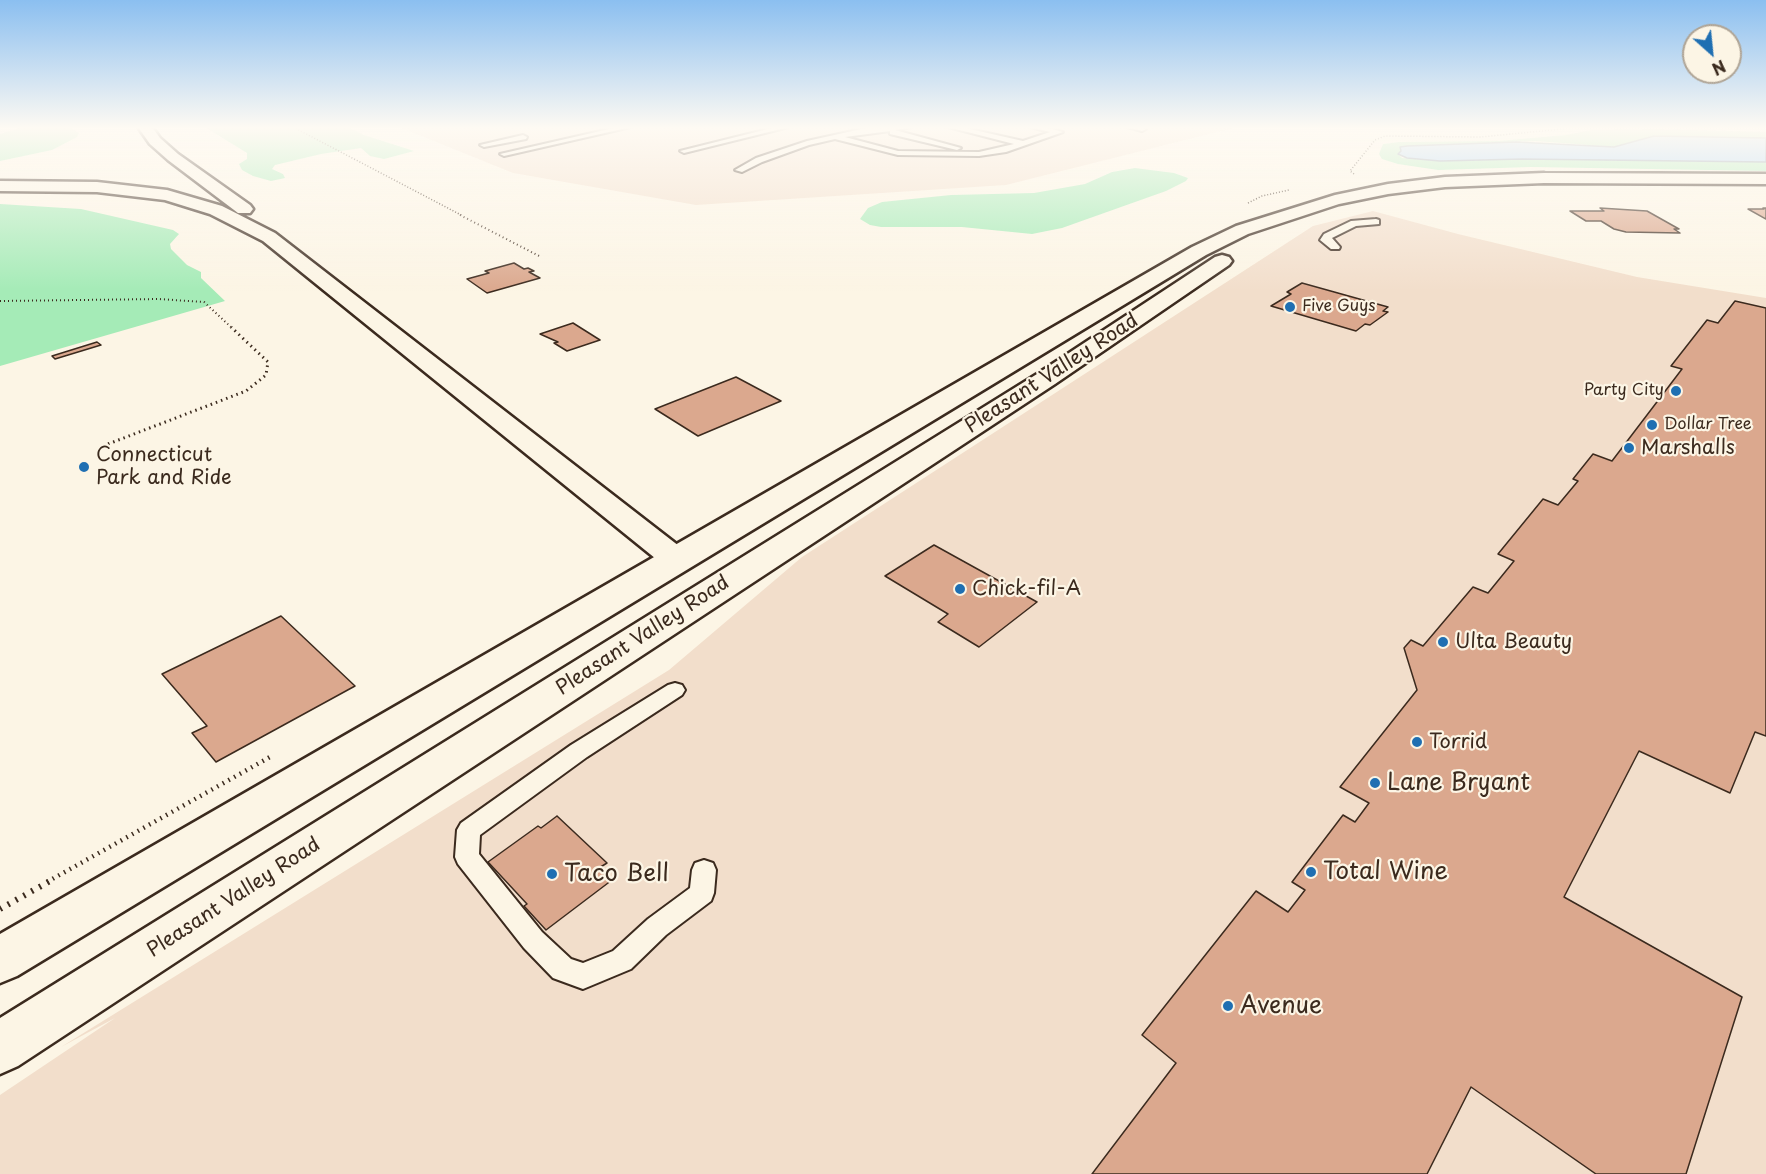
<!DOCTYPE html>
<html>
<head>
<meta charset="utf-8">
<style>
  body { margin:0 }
  #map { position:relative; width:1766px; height:1174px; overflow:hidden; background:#fcf5e5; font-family:"Playpen Sans",sans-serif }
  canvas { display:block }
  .north { position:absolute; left:1682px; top:24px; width:60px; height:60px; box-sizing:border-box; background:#fcf5e5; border:2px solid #afa495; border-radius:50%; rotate:153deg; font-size:16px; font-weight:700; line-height:24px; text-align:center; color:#3b2a1e }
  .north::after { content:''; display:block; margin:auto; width:21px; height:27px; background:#1f6fb2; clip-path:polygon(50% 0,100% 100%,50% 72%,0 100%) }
</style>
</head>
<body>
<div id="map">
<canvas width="1766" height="1174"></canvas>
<div class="north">N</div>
</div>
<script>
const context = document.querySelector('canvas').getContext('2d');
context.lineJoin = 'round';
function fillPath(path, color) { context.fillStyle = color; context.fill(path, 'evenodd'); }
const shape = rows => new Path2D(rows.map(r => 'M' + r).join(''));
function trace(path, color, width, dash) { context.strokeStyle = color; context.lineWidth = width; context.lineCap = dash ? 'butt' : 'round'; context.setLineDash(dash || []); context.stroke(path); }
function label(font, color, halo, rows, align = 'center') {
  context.font = font + ' "Playpen Sans",sans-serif'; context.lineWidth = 4.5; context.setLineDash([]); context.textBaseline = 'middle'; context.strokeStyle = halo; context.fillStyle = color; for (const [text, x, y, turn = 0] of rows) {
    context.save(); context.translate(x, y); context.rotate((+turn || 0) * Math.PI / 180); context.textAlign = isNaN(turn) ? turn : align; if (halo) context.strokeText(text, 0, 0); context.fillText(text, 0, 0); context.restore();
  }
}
fillPath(shape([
  [399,127,1237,127,1006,185,696,205,513,173],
  [1373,211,1458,234,1637,277,1766,298,1766,1174,0,1174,0,1095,115,1018,61,1047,669,670,802,557,1313,226]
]), '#f2decb');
fillPath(shape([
  [23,127,69,127,79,133,77,137,52,150,0,161,0,134],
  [205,127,348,127,364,135,414,151,384,159,370,156,361,148,321,154,275,165,272,169,283,174,285,178,271,181,253,176,242,170,239,164,247,159,247,153],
  [1656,129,1766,132,1766,138,1654,136,1614,147,1536,141,1462,144,1407,146,1398,154,1402,158,1440,161,1522,159,1766,162,1766,171,1531,167,1438,170,1398,164,1382,159,1379,154,1383,144,1399,142,1498,141,1566,135,1592,130],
  [1135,168,1174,173,1188,178,1186,181,1166,191,1062,228,1032,234,962,227,881,227,870,225,860,219,868,208,882,202,951,195,1034,193,1085,184,1112,172],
  [0,204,81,209,173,230,179,234,170,244,171,249,187,265,201,272,201,278,225,301,0,366]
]), '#a5ebb7');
const water = shape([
  [1654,136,1766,138,1766,162,1522,159,1440,161,1407,158,1398,154,1401,151,1400,147,1407,146,1516,142,1614,147,1654,136]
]);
fillPath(water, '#a0cffc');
trace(water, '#788da3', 1.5);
const building = shape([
  [1600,208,1647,211,1679,229,1674,229,1680,233,1626,232,1614,229,1601,221,1586,221,1570,211,1604,211,1600,208],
  [1763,208,1766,208,1766,219,1748,209,1764,209,1763,208],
  [514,263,524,269,528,268,534,271,529,272,540,278,487,293,467,279,489,273,485,271,514,263],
  [1302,283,1388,307,1383,311,1388,312,1370,325,1365,324,1356,331,1271,306,1291,294,1287,292,1302,283],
  [1735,301,1766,308,1766,736,1755,732,1730,793,1639,751,1564,897,1742,997,1686,1174,1596,1174,1471,1087,1427,1174,1092,1174,1176,1063,1142,1035,1256,891,1288,912,1305,890,1292,882,1343,815,1355,822,1369,803,1340,787,1417,690,1404,648,1411,640,1423,646,1473,587,1488,593,1514,561,1498,554,1543,499,1558,505,1578,481,1573,479,1593,454,1612,461,1682,369,1671,366,1707,320,1718,323,1735,301],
  [573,323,600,340,567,351,554,343,558,342,540,334,573,323],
  [97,342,101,345,55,359,52,356,97,342],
  [736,377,781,401,698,436,655,409,736,377],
  [934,545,1037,602,979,647,938,622,948,614,885,576,934,545],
  [281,616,355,686,216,762,192,733,207,726,162,674,281,616],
  [557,816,607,863,599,868,612,880,546,930,524,906,527,904,488,862,538,826,541,828,557,816]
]);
fillPath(building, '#dba88e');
trace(building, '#3b2a1e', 1.5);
const lane = shape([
  [618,127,631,127,504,156,500,154,618,127],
  [776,127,789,127,684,153,680,151,776,127],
  [912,127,895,130,961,148,957,150,890,134,890,131,845,137,898,151,979,152,1014,144,948,127,961,127,1023,141,1050,132,1030,127,1044,127,1063,132,1006,152,979,156,898,155,835,139,809,145,762,162,742,172,735,170,756,158,807,141,866,128,912,127],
  [1127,127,1142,127,1146,129,1142,131,1127,127],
  [523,135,527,137,526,139,484,147,480,145,523,135],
  [1376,219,1379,220,1379,224,1356,226,1332,238,1340,247,1339,249,1331,249,1320,240,1324,234,1351,221,1376,219],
  [675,683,682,685,685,690,682,695,587,757,480,835,479,854,542,932,571,959,583,963,613,951,648,919,690,888,692,870,695,863,704,860,713,863,716,870,714,893,711,901,666,935,631,969,583,989,553,978,524,948,458,864,455,857,457,830,461,823,571,745,668,685,675,683]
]);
const secondary = shape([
  [1544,173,1766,174,1766,184,1544,183,1445,187,1388,194,1339,204,1248,234,1206,255,17,976,0,983,0,934,1192,247,1236,226,1335,195,1388,184,1445,177,1544,173],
  [1222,255,1229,257,1232,261,1229,265,1055,384,18,1066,0,1074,0,1018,1037,374,1215,257,1222,255]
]);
const highway = shape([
  [138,127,152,127,160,138,178,154,250,205,253,209,250,213,238,213,168,160,150,144,138,127],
  [0,181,97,182,167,190,222,206,275,233,688,553,693,560,688,567,677,570,666,567,263,241,210,214,165,200,97,192,0,191,0,181]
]);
trace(lane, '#3b2a1e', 4);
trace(secondary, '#3b2a1e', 5);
trace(highway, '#3b2a1e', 5);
trace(shape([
  [293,127,463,216],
  [1354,174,1350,171,1375,140,1385,136,1481,137,1571,128,1766,128],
  [1248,203,1262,196,1289,190]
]), '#3b2a1e', 1.5, [1, 2]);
trace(shape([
  [460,215,541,257],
  [0,301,159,299,204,302,232,328]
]), '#3b2a1e', 2, [1, 3]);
trace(shape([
  [108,444,246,391,266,375,268,362,231,327]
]), '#3b2a1e', 3, [1.5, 4]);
trace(shape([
  [47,882,270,757]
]), '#3b2a1e', 4.5, [1.5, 5]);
trace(shape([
  [0,909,50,881]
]), '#3b2a1e', 6, [2, 7]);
fillPath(lane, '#fcf5e5');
fillPath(secondary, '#fcf5e5');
fillPath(highway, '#fcf5e5');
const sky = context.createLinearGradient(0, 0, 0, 291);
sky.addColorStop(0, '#8bbff0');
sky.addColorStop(0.44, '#fefaf3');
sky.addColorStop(1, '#fefaf300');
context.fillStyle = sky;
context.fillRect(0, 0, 1766, 291);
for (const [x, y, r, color] of [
  [1290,307,6,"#1f6fb2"],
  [1676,391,6,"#1f6fb2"],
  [1652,425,6,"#1f6fb2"],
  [1629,448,6,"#1f6fb2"],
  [84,467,6,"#1f6fb2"],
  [960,589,6,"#1f6fb2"],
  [1443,642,6,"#1f6fb2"],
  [1417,742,6,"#1f6fb2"],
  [1375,783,6,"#1f6fb2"],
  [1311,872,6,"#1f6fb2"],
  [552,874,6,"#1f6fb2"],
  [1228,1006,6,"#1f6fb2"]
]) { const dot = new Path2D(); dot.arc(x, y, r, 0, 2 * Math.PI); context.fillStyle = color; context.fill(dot); trace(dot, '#fcf5e5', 2); }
label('16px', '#3b2a1e', '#fcf5e5', [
  ["Five Guys",1302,307],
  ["Party City",1664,391,"right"],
  ["Dollar Tree",1664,425]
], 'left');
label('20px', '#3b2a1e', '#fcf5e5', [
  ["Pleasant Valley Road",1052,374,-33],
  ["Pleasant Valley Road",643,636,-33],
  ["Pleasant Valley Road",234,898,-33]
]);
label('20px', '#3b2a1e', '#fcf5e5', [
  ["Marshalls",1641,448],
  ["Connecticut",96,455],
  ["Park and Ride",96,478],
  ["Chick-fil-A",972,589],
  ["Ulta Beauty",1455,642],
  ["Torrid",1429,742]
], 'left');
label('24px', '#3b2a1e', '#fcf5e5', [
  ["Lane Bryant",1387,783],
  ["Total Wine",1323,872],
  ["Taco Bell",564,874],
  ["Avenue",1240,1006]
], 'left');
</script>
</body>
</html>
